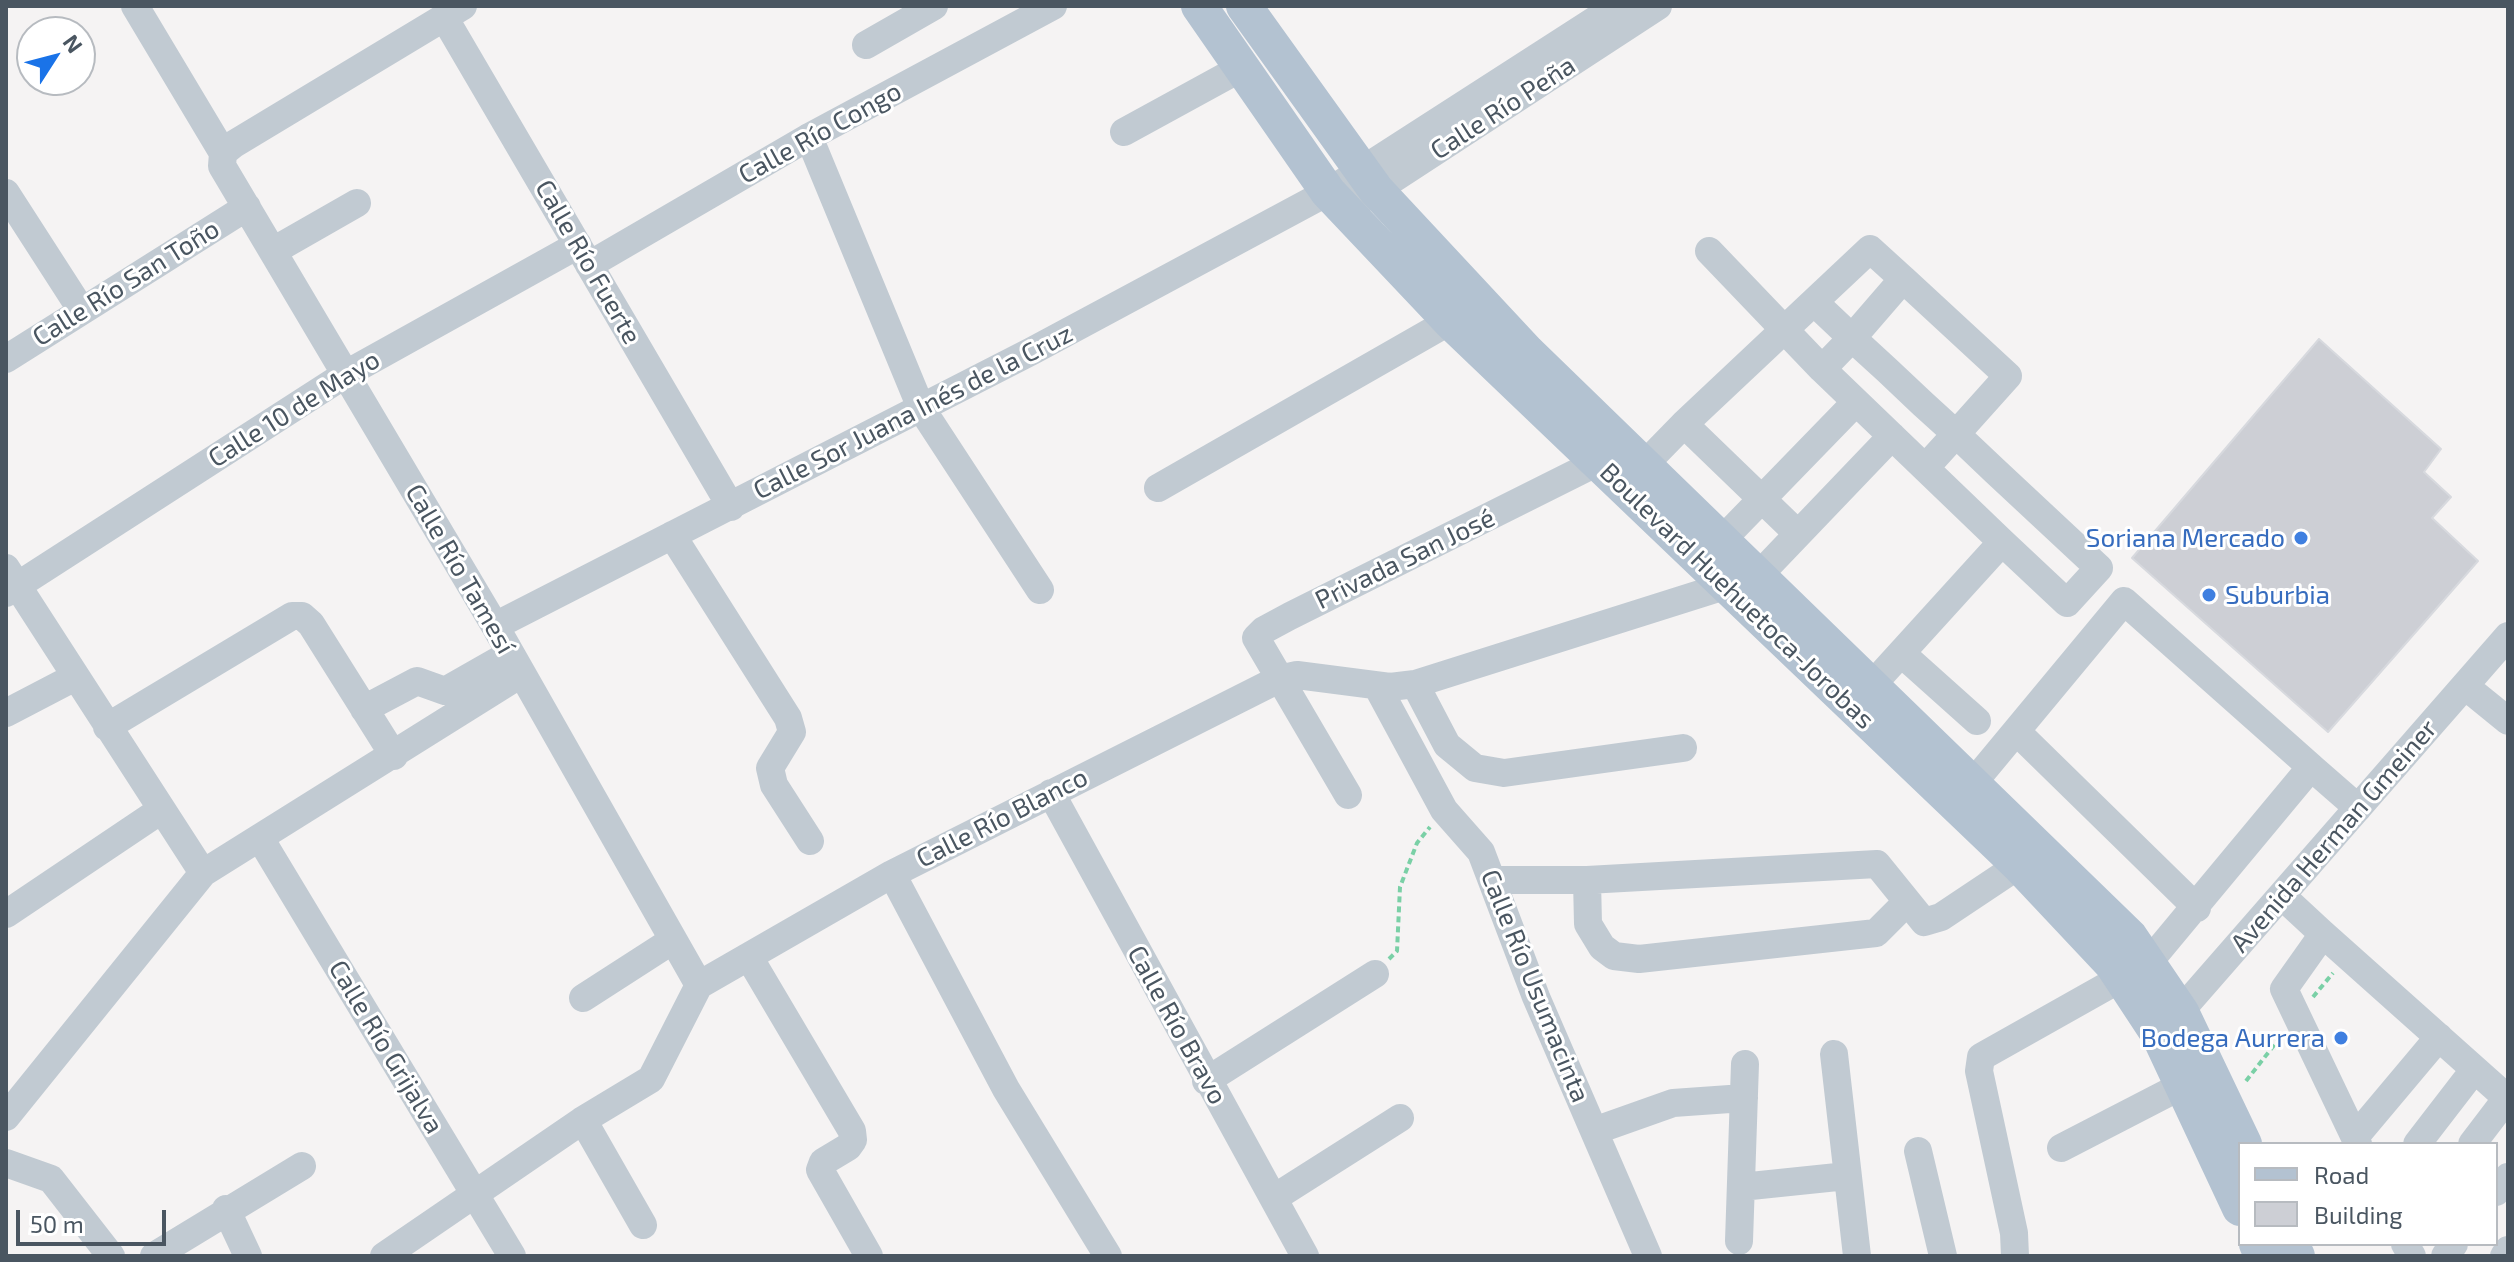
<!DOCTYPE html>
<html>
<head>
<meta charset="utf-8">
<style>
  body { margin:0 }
  #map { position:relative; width:2514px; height:1262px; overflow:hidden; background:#f5f3f3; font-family:"Exo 2",sans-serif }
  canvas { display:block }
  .frame { position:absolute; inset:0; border:8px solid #4a5661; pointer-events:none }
  .legend { position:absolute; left:2238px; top:1142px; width:260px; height:104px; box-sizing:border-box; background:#fff; border:2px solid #b7bbc0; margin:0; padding:10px 14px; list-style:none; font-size:24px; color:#4a5661 }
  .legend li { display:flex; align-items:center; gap:16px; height:40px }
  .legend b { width:40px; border:2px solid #b7bbc0 }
  .north { position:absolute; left:16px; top:16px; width:80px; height:80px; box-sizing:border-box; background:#fff; border:2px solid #b7bbc0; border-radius:50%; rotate:54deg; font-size:22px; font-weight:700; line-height:32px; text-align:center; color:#4a5661 }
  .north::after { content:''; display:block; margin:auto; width:28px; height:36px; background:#1a73e8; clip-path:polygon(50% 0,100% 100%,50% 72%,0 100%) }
  .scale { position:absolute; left:16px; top:1210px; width:150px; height:36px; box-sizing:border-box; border:4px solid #4a5661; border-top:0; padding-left:10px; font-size:24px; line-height:28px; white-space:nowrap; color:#4a5661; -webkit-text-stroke:6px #fff; paint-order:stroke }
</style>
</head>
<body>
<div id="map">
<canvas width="2514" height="1262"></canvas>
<div class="frame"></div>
<ul class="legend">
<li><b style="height:10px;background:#b3c2d1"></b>Road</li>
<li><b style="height:22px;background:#cdcfd5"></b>Building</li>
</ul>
<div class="north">N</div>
<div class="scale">50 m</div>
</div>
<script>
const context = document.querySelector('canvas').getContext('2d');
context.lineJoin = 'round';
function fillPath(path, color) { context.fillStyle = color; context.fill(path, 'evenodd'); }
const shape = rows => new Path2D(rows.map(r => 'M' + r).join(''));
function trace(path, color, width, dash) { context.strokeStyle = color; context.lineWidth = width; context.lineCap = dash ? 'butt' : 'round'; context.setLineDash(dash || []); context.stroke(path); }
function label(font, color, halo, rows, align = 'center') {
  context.font = font + ' "Exo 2",sans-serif'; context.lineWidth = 6; context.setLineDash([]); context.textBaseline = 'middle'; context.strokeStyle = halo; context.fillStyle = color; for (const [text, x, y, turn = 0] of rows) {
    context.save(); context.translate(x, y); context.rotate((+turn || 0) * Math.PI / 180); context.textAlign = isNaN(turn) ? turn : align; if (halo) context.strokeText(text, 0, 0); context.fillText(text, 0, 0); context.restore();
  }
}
const building = shape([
  [2319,339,2441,449,2424,472,2451,497,2432,518,2478,561,2328,732,2132,558,2319,339]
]);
fillPath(building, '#cdcfd5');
trace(building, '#d7d9de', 2);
trace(shape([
  [1389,959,1397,951,1400,887,1417,843,1430,827],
  [2313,997,2333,973],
  [2246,1081,2282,1035]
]), '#7ad0a6', 4, [6, 4]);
trace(shape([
  [135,6,223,153],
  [444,17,731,507],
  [866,45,934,6],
  [1124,132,1241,68],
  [809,137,921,408,1040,590],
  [223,153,222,166,495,626,699,985],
  [223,153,234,144,463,6],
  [6,193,82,311],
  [1347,209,1658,6],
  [273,251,357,203],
  [1709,251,1822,369],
  [589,265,809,137,1053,6],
  [1815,303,1852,338,1887,370,1923,404,1956,434,1995,471,2099,568,2067,603,2002,542,1822,369,1852,338,1903,279,2008,376,1956,434,1925,468],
  [6,359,247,207],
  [1644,465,1684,424],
  [1158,488,1450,321],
  [1798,534,1684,424,1870,249,1903,279],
  [672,535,788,718,792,732,770,768,774,785,810,841],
  [1722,540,1856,402],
  [6,568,203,873],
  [1759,575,1892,436],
  [6,593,346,374,578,245],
  [495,626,1032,351,1328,192,1617,6],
  [1901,653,1977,721],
  [1415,684,1447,745,1475,768,1504,773,1683,748],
  [1872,685,2002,542],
  [1377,686,1444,810,1481,852,1536,997,1648,1256],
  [2465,686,2508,721],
  [364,709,417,681,445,691,510,654],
  [6,713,75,677],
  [107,727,292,616,302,616,311,624,394,756],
  [2017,732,2197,908],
  [2311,767,2358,808],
  [1973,783,2124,601,2311,767,2148,963,1981,1057,1979,1071,2014,1233,2015,1256],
  [1051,793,1305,1256],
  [1348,795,1256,638,1264,630,1290,616,1598,462],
  [260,838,512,1256],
  [892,874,1006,1089,1108,1256],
  [1492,880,1587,880],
  [2282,896,2323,934],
  [1906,903,1876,933,1639,959,1614,956,1602,947,1588,924,1587,880,1877,864,1924,922,1941,917,2019,865],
  [6,914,161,810],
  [749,957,852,1131,853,1140,848,1147,823,1162,820,1170,869,1256],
  [583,998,673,940],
  [2169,1024,2508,636],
  [1834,1054,1857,1256],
  [1206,1081,1375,974],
  [6,1117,203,873,521,674],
  [583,1120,643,1225],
  [1594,1131,1673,1103,1744,1098],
  [2355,1137,2439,1037],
  [2358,1144,2284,989,2323,934,2508,1099],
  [2417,1144,2474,1070],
  [2472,1144,2507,1098],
  [2061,1148,2183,1085],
  [1918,1151,1943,1256],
  [6,1163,51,1179,111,1256],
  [1741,1187,1847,1176],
  [2496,1192,2508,1177],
  [1274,1198,1400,1118],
  [226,1209,248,1256],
  [1739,1241,1745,1064],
  [2405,1244,2412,1256],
  [154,1256,302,1166],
  [384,1256,583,1120,651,1079,699,985,892,874,1279,679,1297,675,1390,687,1415,684,1725,586],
  [2445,1256,2454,1244],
  [2504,1256,2508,1250]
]), '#c1cad2', 28);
trace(shape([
  [1199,6,1328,192,1450,321,2019,865,2113,965,2159,1035,2240,1208],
  [1244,6,1376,190,1527,352,2130,937,2181,1012,2244,1144],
  [2257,1244,2262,1256],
  [2291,1244,2297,1256]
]), '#b3c2d1', 36);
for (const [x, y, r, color] of [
  [2301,538,8,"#3f7fe0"],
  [2209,595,8,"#3f7fe0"],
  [2341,1038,8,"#3f7fe0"]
]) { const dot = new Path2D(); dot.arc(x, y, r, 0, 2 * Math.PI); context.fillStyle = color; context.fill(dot); trace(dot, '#fff', 3); }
label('26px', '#4a5661', '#fff', [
  ["Calle Río Peña",1503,108,-33],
  ["Calle Río Congo",820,133,-29],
  ["Calle Río Fuerte",588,262,60],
  ["Calle Río San Toño",126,283,-32],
  ["Calle 10 de Mayo",294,409,-32],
  ["Calle Sor Juana Inés de la Cruz",913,412,-27],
  ["Privada San José",1405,559,-26],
  ["Calle Río Tamesí",460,569,60],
  ["Boulevard Huehuetoca-Jorobas",1737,596,44],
  ["Calle Río Blanco",1002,818,-27],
  ["Avenida Herman Gmeiner",2334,836,-49],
  ["Calle Río Usumacinta",1535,986,68],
  ["Calle Río Bravo",1177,1025,61],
  ["Calle Río Grijalva",386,1047,59]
]);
label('26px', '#366cbe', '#fff', [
  ["Soriana Mercado",2285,538],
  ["Suburbia",2225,595,"left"],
  ["Bodega Aurrera",2325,1038]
], 'right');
</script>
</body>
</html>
